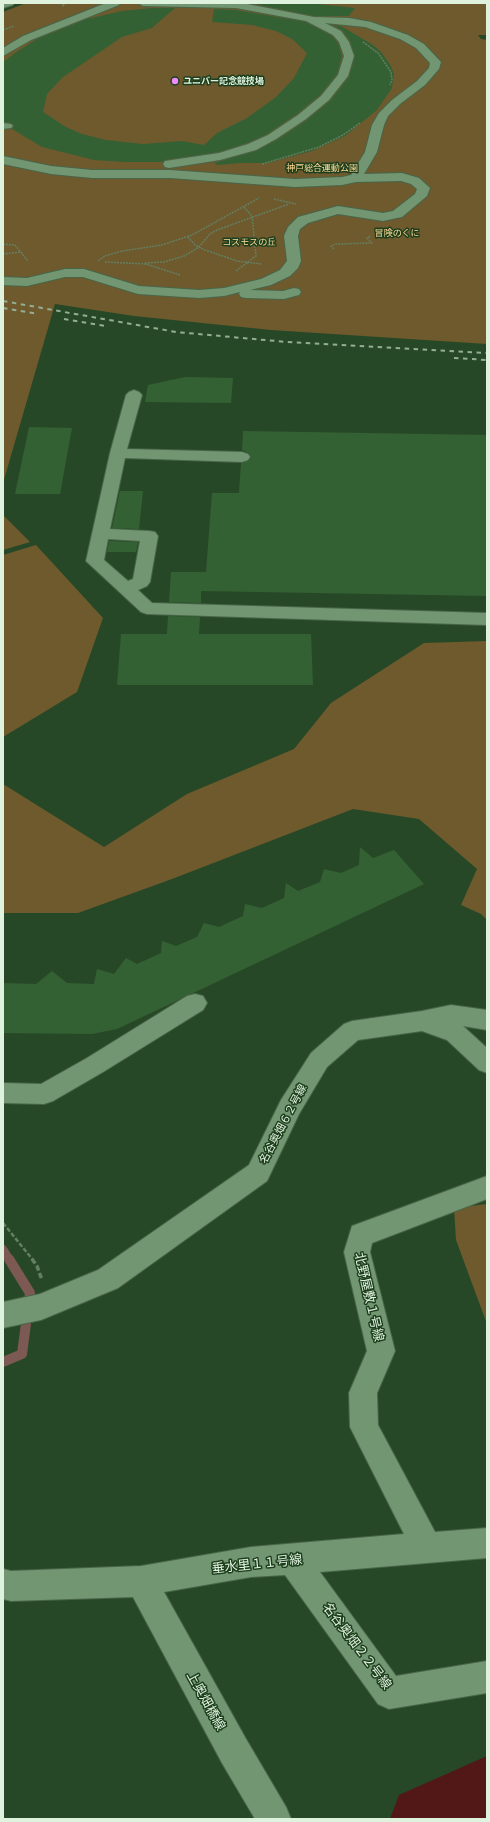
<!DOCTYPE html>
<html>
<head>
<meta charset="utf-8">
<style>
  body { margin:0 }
  #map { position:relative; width:490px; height:1822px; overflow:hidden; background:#274827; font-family:Lato,sans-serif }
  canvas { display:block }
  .frame { position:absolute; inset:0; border:4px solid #def2dd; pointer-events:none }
</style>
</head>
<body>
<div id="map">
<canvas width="490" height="1822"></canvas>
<div class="frame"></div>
</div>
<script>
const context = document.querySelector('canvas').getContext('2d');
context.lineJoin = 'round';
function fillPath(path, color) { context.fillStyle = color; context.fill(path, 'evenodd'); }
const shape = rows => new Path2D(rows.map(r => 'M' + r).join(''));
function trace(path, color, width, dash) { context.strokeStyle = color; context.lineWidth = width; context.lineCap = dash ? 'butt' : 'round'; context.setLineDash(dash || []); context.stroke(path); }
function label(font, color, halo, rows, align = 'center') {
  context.font = font + ' Lato,"Noto Sans JP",sans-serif'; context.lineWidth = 3; context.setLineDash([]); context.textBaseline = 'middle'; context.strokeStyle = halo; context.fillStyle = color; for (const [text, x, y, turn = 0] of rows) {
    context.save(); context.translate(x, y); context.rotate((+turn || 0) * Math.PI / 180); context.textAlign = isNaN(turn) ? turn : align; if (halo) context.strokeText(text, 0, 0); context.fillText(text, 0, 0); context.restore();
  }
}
fillPath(shape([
  [26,3,487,3,487,35,478,35,481,39,487,40,487,344,271,330,134,316,55,304,3,483,3,12],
  [3,515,30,542,3,550],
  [36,545,103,618,77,692,3,737,3,555],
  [487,641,487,920,481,914,461,905,477,869,419,819,353,809,172,879,78,913,3,913,3,784,104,847,187,794,294,749,331,703,424,643],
  [487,1204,487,1324,456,1240,454,1208]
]), '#6f5a2e');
trace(shape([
  [3,1249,10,1260]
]), '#7c5952', 8);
trace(shape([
  [3,1362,22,1354,30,1293,9,1259]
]), '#7c5952', 10);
fillPath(shape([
  [487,1756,487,1819,390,1819,399,1795,487,1756]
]), '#521717');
fillPath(shape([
  [250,3,309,3,355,8,349,16,314,16],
  [152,8,175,8,152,28,122,37,63,77,47,94,43,112,66,127,82,134,106,140,143,144,182,141,204,145,217,133,247,118,276,97,294,78,307,53,292,39,276,31,252,25,212,22,214,9,236,10,306,22,332,36,338,43,342,56,337,74,320,95,297,114,267,134,247,143,219,152,165,160,162,162,125,162,94,160,42,147,12,129,14,126,12,123,3,122,3,62,15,53,37,39,87,19,122,11],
  [333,25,341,26,373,45,381,52,391,66,394,74,392,88,377,110,345,136,312,151,268,163,242,163,217,165,214,163,256,151,277,140,307,120,330,101,349,77,355,56,350,41,342,30],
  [185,377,233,378,231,403,145,402,148,385],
  [29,427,72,428,60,494,15,494],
  [243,431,487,435,487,596,201,591,201,603,169,602,171,572,206,572,212,493,239,493,241,463,248,461,251,458,249,453,242,450],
  [120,491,143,491,139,529,112,528],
  [109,541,138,542,136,552,107,552],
  [168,616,200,617,199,634,311,634,313,685,117,685,121,634,167,634],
  [360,847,373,858,394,850,424,884,117,1029,92,1034,3,1033,3,983,36,984,52,971,67,983,94,984,97,969,114,974,126,958,137,964,161,953,162,941,176,946,197,937,204,923,219,927,243,916,245,904,262,908,284,898,286,883,298,891,320,882,324,869,341,873,359,865]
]), '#346133');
const minor = shape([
  [3,3,14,3,13,5,3,8,3,3],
  [106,3,120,3,119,5,31,40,3,56,3,48,23,36,106,3],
  [138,3,242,3,314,17,349,18,371,22,408,35,424,44,441,62,439,69,425,85,400,104,388,116,384,125,377,152,364,174,402,173,419,178,430,188,427,196,402,217,397,218,383,221,338,214,308,223,300,229,298,236,301,261,298,268,290,276,271,285,250,290,283,291,294,288,299,289,301,292,299,295,284,299,246,298,241,297,239,294,240,292,224,296,199,298,138,294,83,277,65,277,27,286,3,285,3,277,27,278,65,269,84,269,139,286,199,290,224,288,261,279,280,270,287,261,284,236,288,227,298,217,338,206,383,213,393,211,415,194,417,189,411,184,401,181,356,182,342,185,295,187,170,178,92,178,51,174,3,164,3,156,51,166,92,170,170,170,295,179,342,177,351,175,365,152,372,125,379,113,392,100,417,81,429,68,430,63,416,48,400,39,365,27,325,23,341,31,349,42,354,56,348,76,329,100,306,119,276,139,256,150,220,160,169,168,165,167,163,164,165,161,219,153,248,144,268,135,298,115,321,96,338,75,344,56,339,42,333,35,306,21,236,8,143,6,138,3],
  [3,123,11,124,13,126,11,128,3,129,3,123],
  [134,390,139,392,142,395,127,449,242,452,248,454,250,457,248,460,242,462,125,458,110,529,149,531,155,532,158,536,150,582,147,586,138,590,152,603,487,613,487,625,147,614,141,612,86,561,110,453,126,395,129,392,134,390],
  [108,539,140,541,133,579,128,581,104,560,108,539],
  [195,994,203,996,207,1003,203,1010,103,1072,53,1101,44,1104,3,1103,3,1083,41,1084,87,1058,187,996,195,994],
  [451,1005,487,1010,487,1030,463,1026,487,1048,487,1073,479,1070,447,1040,422,1031,358,1040,327,1067,299,1114,267,1181,118,1288,41,1320,3,1328,3,1302,40,1294,98,1270,249,1165,281,1100,311,1053,344,1024,352,1021,422,1011,451,1005],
  [487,1176,487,1199,372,1243,370,1252,395,1351,377,1393,378,1425,435,1532,487,1528,487,1558,320,1572,396,1676,487,1661,487,1693,389,1709,378,1704,285,1575,251,1577,164,1592,246,1739,286,1807,291,1819,255,1819,222,1763,133,1597,11,1601,3,1599,3,1569,11,1571,141,1566,251,1547,404,1534,350,1427,349,1393,367,1351,344,1252,352,1226,487,1176]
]);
trace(minor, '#486548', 2);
trace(shape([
  [64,6,62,5,67,3],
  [3,30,14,26],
  [363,42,378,53,391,72,392,80,390,85],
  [262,164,319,147,343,135,360,123],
  [274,199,296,204],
  [188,237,195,245,205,250,237,261,262,264],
  [255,243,272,239],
  [3,244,15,245,28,261],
  [334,249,331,246,336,244,372,243,367,238,371,236],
  [3,254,21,252],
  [98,261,105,256,122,251,162,245,192,235,259,198],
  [105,262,146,264,180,275],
  [145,263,164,262,184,256,199,247,210,234,217,230,289,204],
  [236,271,256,256,252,216,244,207]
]), '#637f62', 1.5, [2, 1]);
trace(shape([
  [3,1223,33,1260]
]), '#637f62', 2.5, [4.5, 2]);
trace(shape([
  [32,1259,37,1266,42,1280]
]), '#637f62', 3.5, [5.5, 2.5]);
fillPath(minor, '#729671');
trace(shape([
  [3,301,176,332,287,342,487,353],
  [3,308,38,314],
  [64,319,105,326],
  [454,358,487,360]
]), '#94ae94', 2, [4.5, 4.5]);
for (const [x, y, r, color] of [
  [175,81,4,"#ee8bf8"]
]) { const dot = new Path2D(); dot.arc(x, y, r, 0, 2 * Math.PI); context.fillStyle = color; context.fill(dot); trace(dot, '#1d3e1d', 1.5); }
label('bold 9px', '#def2dd', '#1d3e1d', [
  ["ユニバー記念競技場",183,81]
], 'left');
label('9px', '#fedb96', '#1d3e1d', [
  ["神戸総合運動公園",322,168],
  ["冒険のくに",397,233],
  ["コスモスの丘",249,242]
]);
label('11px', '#def2dd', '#1d3e1d', [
  ["名谷奥畑６２号線",283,1124,-62]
]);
label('13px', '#def2dd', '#1d3e1d', [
  ["北野屋敷１号線",369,1297,77],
  ["垂水里１１号線",257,1564,-6],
  ["名谷奥畑２２号線",357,1646,53],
  ["上奥畑橋線",206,1701,61]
]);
</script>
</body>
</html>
